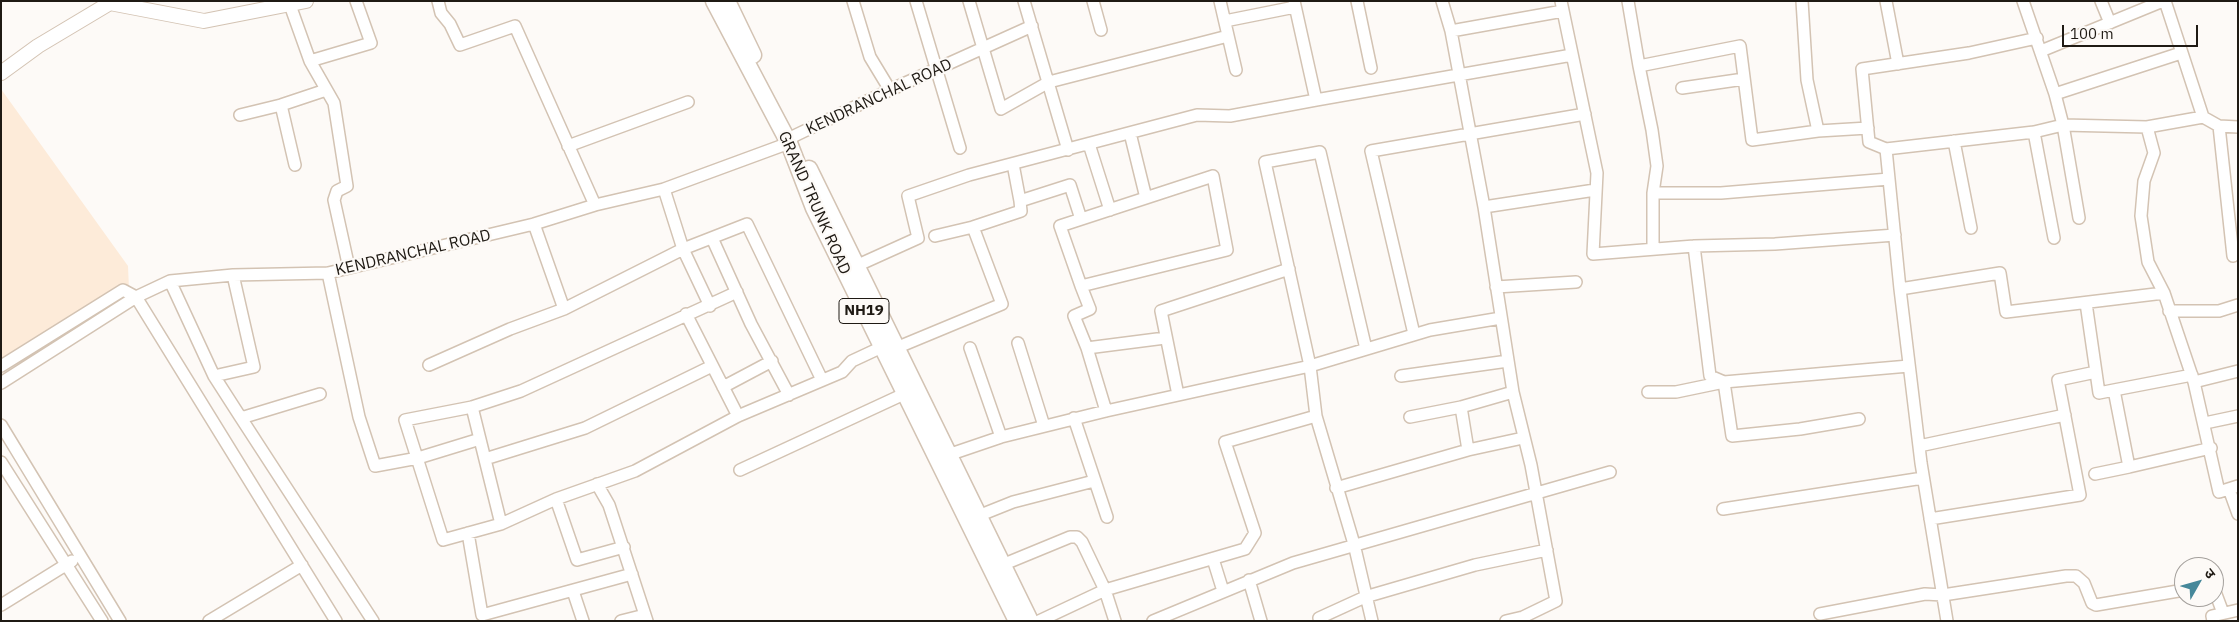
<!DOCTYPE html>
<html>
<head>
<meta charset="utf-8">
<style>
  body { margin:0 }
  #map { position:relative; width:2239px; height:622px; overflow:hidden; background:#fdfaf7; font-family:"IBM Plex Sans","Noto Sans Devanagari",sans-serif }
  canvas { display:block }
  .frame { position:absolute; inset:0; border:2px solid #1f1a14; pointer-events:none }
  .north { position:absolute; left:2174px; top:557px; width:50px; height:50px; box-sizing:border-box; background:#fdfaf7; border:1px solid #a4a09c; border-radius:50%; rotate:52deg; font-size:14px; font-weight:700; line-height:20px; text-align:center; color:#1f1a14 }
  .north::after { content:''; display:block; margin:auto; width:18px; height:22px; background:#46889a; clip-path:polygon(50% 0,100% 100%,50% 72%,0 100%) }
  .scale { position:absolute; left:2062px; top:25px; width:136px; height:22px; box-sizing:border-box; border:2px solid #1f1a14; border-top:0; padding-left:6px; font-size:15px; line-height:18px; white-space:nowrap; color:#1f1a14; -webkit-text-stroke:4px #fdfaf7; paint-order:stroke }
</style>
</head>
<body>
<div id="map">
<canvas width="2239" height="622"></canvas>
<div class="frame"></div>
<div class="north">उ</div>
<div class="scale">100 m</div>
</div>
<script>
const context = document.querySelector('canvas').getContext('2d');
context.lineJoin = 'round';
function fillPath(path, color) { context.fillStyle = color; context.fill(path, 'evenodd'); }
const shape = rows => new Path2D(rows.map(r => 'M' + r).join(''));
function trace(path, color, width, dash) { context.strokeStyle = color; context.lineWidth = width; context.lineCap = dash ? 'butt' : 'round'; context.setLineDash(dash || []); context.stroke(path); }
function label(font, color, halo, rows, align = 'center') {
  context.font = font + ' "IBM Plex Sans",sans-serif'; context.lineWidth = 4.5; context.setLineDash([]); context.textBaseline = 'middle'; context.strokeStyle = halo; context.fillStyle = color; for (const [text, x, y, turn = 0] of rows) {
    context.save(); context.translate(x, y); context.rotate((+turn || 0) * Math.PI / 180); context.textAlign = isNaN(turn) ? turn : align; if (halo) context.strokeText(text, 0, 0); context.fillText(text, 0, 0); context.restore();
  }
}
fillPath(shape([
  [1,89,128,266,129,289,1,368]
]), '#fdebd9');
const minor = shape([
  [438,1,441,13,450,24,460,45,515,26,595,205],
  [853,1,870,57,890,90],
  [916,1,960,148],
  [969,1,1001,109,1049,82,1228,36],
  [1024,1,1068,150],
  [1093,1,1101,30],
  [1220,1,1236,70],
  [1357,1,1371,68],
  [1442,1,1451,31,1484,207,1513,392,1531,465,1556,601,1523,617,1506,621],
  [1561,1,1597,173,1593,254,1694,246,1775,244,1895,235],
  [1628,1,1639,66,1652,130,1657,166,1653,193,1653,249],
  [1886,1,1898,64],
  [2023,1,2055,94,2063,125,2079,218],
  [2101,1,2110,23],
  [2165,1,2203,117],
  [290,5,310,61,334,103,347,186,337,191,334,200,349,268],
  [1225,21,1295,7],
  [1451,31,1563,11],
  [2041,51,2163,1],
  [310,61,371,43,356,1],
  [1639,66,1740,46,1752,140,1818,131,1807,80,1802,1],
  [1682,88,1744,79],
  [2055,94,2181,53],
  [1316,100,1572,55],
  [281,105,295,165],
  [240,115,281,105,326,90],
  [2219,126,2233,256],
  [2147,127,2154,153,2144,181,2141,216,2148,262,2164,293,2194,382,2219,492,2238,486],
  [1818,131,1868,128],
  [2034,132,2054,238],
  [1130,133,1146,198],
  [1954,141,1971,228],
  [1089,144,1110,210],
  [568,146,688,102],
  [1886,149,1869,142,1862,69,1969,53,2037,38],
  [1013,164,1020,201],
  [664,189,683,249,710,306],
  [1653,193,1721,193,1889,179],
  [1484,207,1595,190],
  [534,224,564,309],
  [935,236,973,227],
  [712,238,751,324,789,395],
  [1694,246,1710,376,1724,382,1732,436,1800,429,1859,419],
  [856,266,918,238,908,196,969,175,1197,115,1230,116,1316,100,1294,1],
  [328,273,359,417,375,466,418,458,480,439],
  [170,281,214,376,241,418,320,394],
  [1081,286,1227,250,1213,176,1060,226,1081,286,1090,309,1074,316,1087,348,1106,411],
  [1496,287,1576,282],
  [1900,289,2000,273,2006,312,2164,293],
  [737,292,521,391,472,407,405,420,443,540,501,524,556,499,635,471,738,416,842,372,852,361,882,347,896,348,1002,304,973,227,1021,211,1020,201,1070,185,1081,219],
  [2086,303,2099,393,2114,390,2129,467,2211,448],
  [2169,311,2219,311,2238,305],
  [686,314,738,416],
  [1414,334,1371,151,1585,114],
  [1018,343,1044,426],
  [970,348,1001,437,1106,411,1310,366,1430,330,1501,318],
  [1087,348,1165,338],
  [1366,349,1320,152,1265,162,1310,366,1316,416,1354,544,1372,621],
  [429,365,510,329,564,309,683,249,747,224,822,380],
  [1,366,123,290,136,297,1,383],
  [214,376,254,367,233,275],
  [1401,376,1508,361],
  [2194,382,2238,371],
  [723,387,772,361],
  [2114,390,2192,375],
  [1648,392,1676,392,1724,382,1909,366],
  [1178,395,1161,311,1289,269],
  [472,407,501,524],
  [1461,407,1468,450],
  [1410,417,1461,407,1513,392],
  [241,418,373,621],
  [1074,418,1107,517],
  [2205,423,2238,416],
  [1,425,120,621],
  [1919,446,2065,415],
  [948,455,1001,437],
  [485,459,585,428,712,366],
  [1,462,102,621],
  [740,470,904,394],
  [2095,474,2129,467],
  [597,484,609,505,647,621],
  [1336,488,1468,450,1523,438],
  [2229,489,2238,514],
  [556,499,577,560,624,547],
  [1723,509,1923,478],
  [978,516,1013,502,1094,481],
  [1930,519,2080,495,2058,380,2096,372],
  [468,533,482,615,632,574],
  [1213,559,1223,591],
  [1002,565,1070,537,1077,537,1082,542,1105,590,1115,621],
  [1249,580,1261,621],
  [2214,589,2223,613],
  [573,591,583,621],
  [1,605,72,561],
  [1820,614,1925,594,1943,595,2066,576,2076,576,2084,583,2092,603,2096,605,2184,590],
  [1319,618,1365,597,1475,565,1547,550],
  [209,621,302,565],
  [336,621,136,297,170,281,233,275,328,273,534,224,595,205,664,189,789,143,794,136,890,90,1032,26],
  [621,621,645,615],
  [1039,621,1105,590,1245,549,1255,533,1225,442,1316,416],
  [1153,621,1293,563,1610,472],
  [1947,621,1921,463,1900,289,1886,149,2034,132,2063,125,2147,127,2203,117,2219,126,2238,127],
  [2213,621,2212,616,2238,610]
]);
const major = shape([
  [1,73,38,46,110,3,204,21,306,1]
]);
const highway = shape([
  [714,1,789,143,814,208,1017,621],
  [727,1,753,55],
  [809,169,1030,621]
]);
trace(minor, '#d3c3b3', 14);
trace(major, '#d3c3b3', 16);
trace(highway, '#d3c3b3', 19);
trace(minor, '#fff', 11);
trace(major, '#fff', 14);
trace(highway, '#fff', 16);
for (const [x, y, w] of [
  [864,311,50]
]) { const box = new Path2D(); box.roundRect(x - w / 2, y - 12.5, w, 25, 4); context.fillStyle = '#fdfaf7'; context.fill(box); trace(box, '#1f1a14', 1); }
label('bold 15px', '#1f1a14', null, [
  ["NH19",864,311]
]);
label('16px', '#1f1a14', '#fdfaf7', [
  ["KENDRANCHAL ROAD",879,97,-25],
  ["GRAND TRUNK ROAD",814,203,66],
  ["KENDRANCHAL ROAD",413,253,-13]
]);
</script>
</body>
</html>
